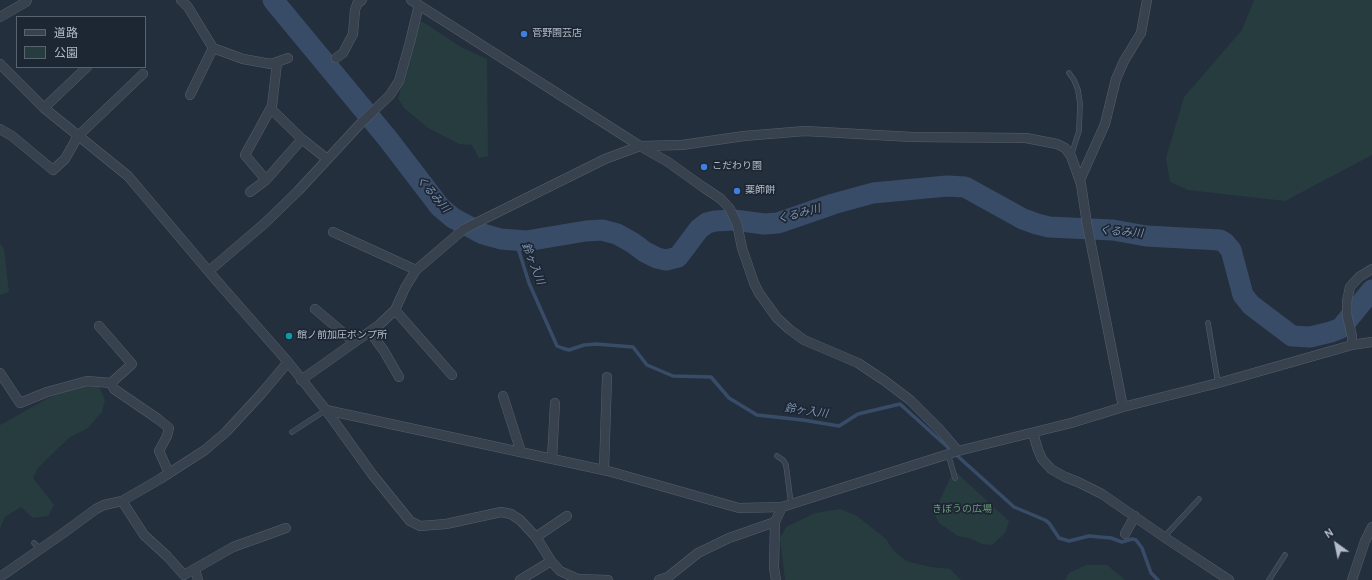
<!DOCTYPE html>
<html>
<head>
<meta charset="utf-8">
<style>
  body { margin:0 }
  #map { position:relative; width:1372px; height:580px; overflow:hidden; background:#242f3e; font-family:Overpass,"Noto Sans JP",sans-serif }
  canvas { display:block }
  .legend { position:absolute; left:16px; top:16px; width:130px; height:52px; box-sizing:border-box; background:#1d2633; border:1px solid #59626f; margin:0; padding:5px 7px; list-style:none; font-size:12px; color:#b4bcc9 }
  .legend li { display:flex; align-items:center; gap:8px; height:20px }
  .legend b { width:20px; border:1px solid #59626f }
  .north { position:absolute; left:1316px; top:524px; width:40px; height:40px; -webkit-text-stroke:3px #1d2633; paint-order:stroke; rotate:327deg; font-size:11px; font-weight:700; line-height:16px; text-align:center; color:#b4bcc9 }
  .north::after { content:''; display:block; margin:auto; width:14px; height:18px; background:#b4bcc9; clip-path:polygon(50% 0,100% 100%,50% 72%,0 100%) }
</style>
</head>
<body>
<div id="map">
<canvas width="1372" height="580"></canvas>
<ul class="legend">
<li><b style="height:5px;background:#38414e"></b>道路</li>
<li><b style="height:11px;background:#263c3f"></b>公園</li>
</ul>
<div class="north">N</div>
</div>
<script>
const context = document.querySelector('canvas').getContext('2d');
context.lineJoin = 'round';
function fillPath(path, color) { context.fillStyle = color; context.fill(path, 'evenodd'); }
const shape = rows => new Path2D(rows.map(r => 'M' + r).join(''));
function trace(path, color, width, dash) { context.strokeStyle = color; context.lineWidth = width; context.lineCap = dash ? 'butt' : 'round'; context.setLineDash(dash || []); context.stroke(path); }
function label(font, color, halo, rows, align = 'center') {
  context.font = font + ' Overpass,"Noto Sans JP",sans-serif'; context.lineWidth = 3.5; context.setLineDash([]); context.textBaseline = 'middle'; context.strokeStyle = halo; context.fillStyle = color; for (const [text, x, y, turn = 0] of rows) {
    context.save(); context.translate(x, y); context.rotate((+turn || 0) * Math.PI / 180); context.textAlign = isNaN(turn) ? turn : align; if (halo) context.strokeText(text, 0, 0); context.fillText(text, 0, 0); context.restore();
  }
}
fillPath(shape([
  [1254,0,1372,0,1372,155,1285,201,1188,190,1170,182,1166,158,1184,97,1242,30],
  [420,22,423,22,461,47,487,59,488,156,479,158,472,145,459,144,428,128,404,108,398,98],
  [0,243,4,249,9,292,0,295],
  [98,384,105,400,102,412,88,428,70,437,54,452,38,468,33,478,54,505,48,516,33,518,21,507,5,517,0,528,0,425,70,386],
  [957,473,1009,521,1005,533,992,545,982,544,969,538,958,536,939,523,934,513,951,476],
  [840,509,857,516,886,539,893,550,906,561,930,567,950,569,961,580,785,580,780,538,786,527,815,513],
  [1086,565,1107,565,1125,580,1065,580,1069,573]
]), '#263c3f');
trace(shape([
  [513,240,518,248,529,283,557,346,562,348,569,350,584,345,596,344,633,347,647,365,673,376,711,377,729,398,757,415,803,420,839,426,858,414,900,404,1014,507,1045,520,1049,523,1059,538,1069,541,1089,536,1111,538,1122,542,1132,539,1136,540,1142,548,1151,573,1158,580]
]), '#394c67', 3.5);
trace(shape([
  [273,0,388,139,440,207,453,218,483,234,501,239,526,241,586,231,602,230,617,234,633,243,645,252,657,258,666,260,678,257,699,229,707,223,715,221,734,220,764,224,778,223,833,204,873,193,947,186,965,187,1023,219,1037,224,1049,227,1113,230,1146,236,1220,240,1225,243,1231,250,1243,295,1251,305,1292,336,1310,337,1331,332,1341,328,1372,290]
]), '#394c67', 21);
const lane = shape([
  [1069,73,1074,80,1078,90,1080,104,1079,131,1071,156],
  [1208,323,1218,383],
  [292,432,326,410],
  [948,454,955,478],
  [777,456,783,460,786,465,791,504],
  [1164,537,1199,499],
  [34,543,40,549],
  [1269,580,1285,555]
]);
const street = shape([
  [181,0,188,7,213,48],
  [0,17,26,2,27,0],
  [336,58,343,53,353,34,355,10,357,4,362,0],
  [0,64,44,108,128,176,216,280,288,362,326,410,372,474,410,521,420,526,446,524,501,512,511,514,520,520,536,537,551,561,560,571,578,579,608,580],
  [190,95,213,48,243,59,271,64,288,58],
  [44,108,87,67],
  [271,109,302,139,327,159],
  [0,129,12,136,53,170,65,159,78,136,143,74],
  [640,146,682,145,744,136,805,131,912,137,1026,138,1057,144,1065,148,1071,156,1081,184,1087,224,1123,407],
  [640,146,668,162,703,187,721,199,730,209,737,224,742,248,754,283,759,293,777,318,789,329,804,340,858,363,885,381,910,400,940,430,958,451],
  [266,180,245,155,272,106,277,63],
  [1080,180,1105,124,1116,79,1124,61,1141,33,1147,0],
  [250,192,266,180,302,139],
  [333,232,416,270,464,229,605,159,640,146,411,0],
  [209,271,265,223,298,191,361,123,390,95,399,81,410,42,419,5],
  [315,309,354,342],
  [395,310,452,375],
  [99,326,132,364,111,383,114,389,158,419,169,428,167,436,159,451,169,473],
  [370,332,384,351,399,377],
  [1352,345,1352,336,1347,315,1347,301,1350,287,1359,277,1372,269],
  [0,373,20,403,47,392,87,381,111,383],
  [301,380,379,325,395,310,405,288,416,270],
  [503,396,521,452],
  [326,410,608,471,739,508,782,507,958,451,1071,423,1123,407,1222,382,1352,345,1372,342],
  [1033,433,1038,450,1042,459,1051,469,1065,477,1078,482,1102,494,1164,537,1229,580],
  [552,459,555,403],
  [604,470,607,377],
  [122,501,144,535,167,556,184,575,233,547,286,528],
  [775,522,774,568,776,580],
  [1125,534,1135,516],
  [536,537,567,516],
  [195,569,198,580],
  [0,577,62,534,96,509,104,505,122,501,160,479,205,450,226,432,262,393,288,362],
  [520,580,551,561],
  [659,580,668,577,698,553,729,538,775,522,782,507],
  [1352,580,1365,541,1372,527]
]);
trace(lane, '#565f6c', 5.5);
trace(street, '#565f6c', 10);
trace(lane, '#38414e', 4.5);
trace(street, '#38414e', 9);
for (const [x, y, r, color] of [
  [524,34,4,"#3f7fe0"],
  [704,167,4,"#3f7fe0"],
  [737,191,4,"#3f7fe0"],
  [289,336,4,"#0f9aa8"]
]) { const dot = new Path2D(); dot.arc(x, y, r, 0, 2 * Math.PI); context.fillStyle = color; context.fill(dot); trace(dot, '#1d2633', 1.5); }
label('10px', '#b4bcc9', '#1d2633', [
  ["菅野園芸店",532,34],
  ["こだわり園",712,167],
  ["薬師餅",745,191],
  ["館ノ前加圧ポンプ所",297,336]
], 'left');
label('10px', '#6b9a76', '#1d2633', [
  ["きぼうの広場",962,510]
]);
label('italic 11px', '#7c92b1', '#1d2633', [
  ["くるみ川",432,195,49],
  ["くるみ川",799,215,-15],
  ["くるみ川",1121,233,5],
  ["鈴ヶ入川",532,264,69],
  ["鈴ヶ入川",806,412,8]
]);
</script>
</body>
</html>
